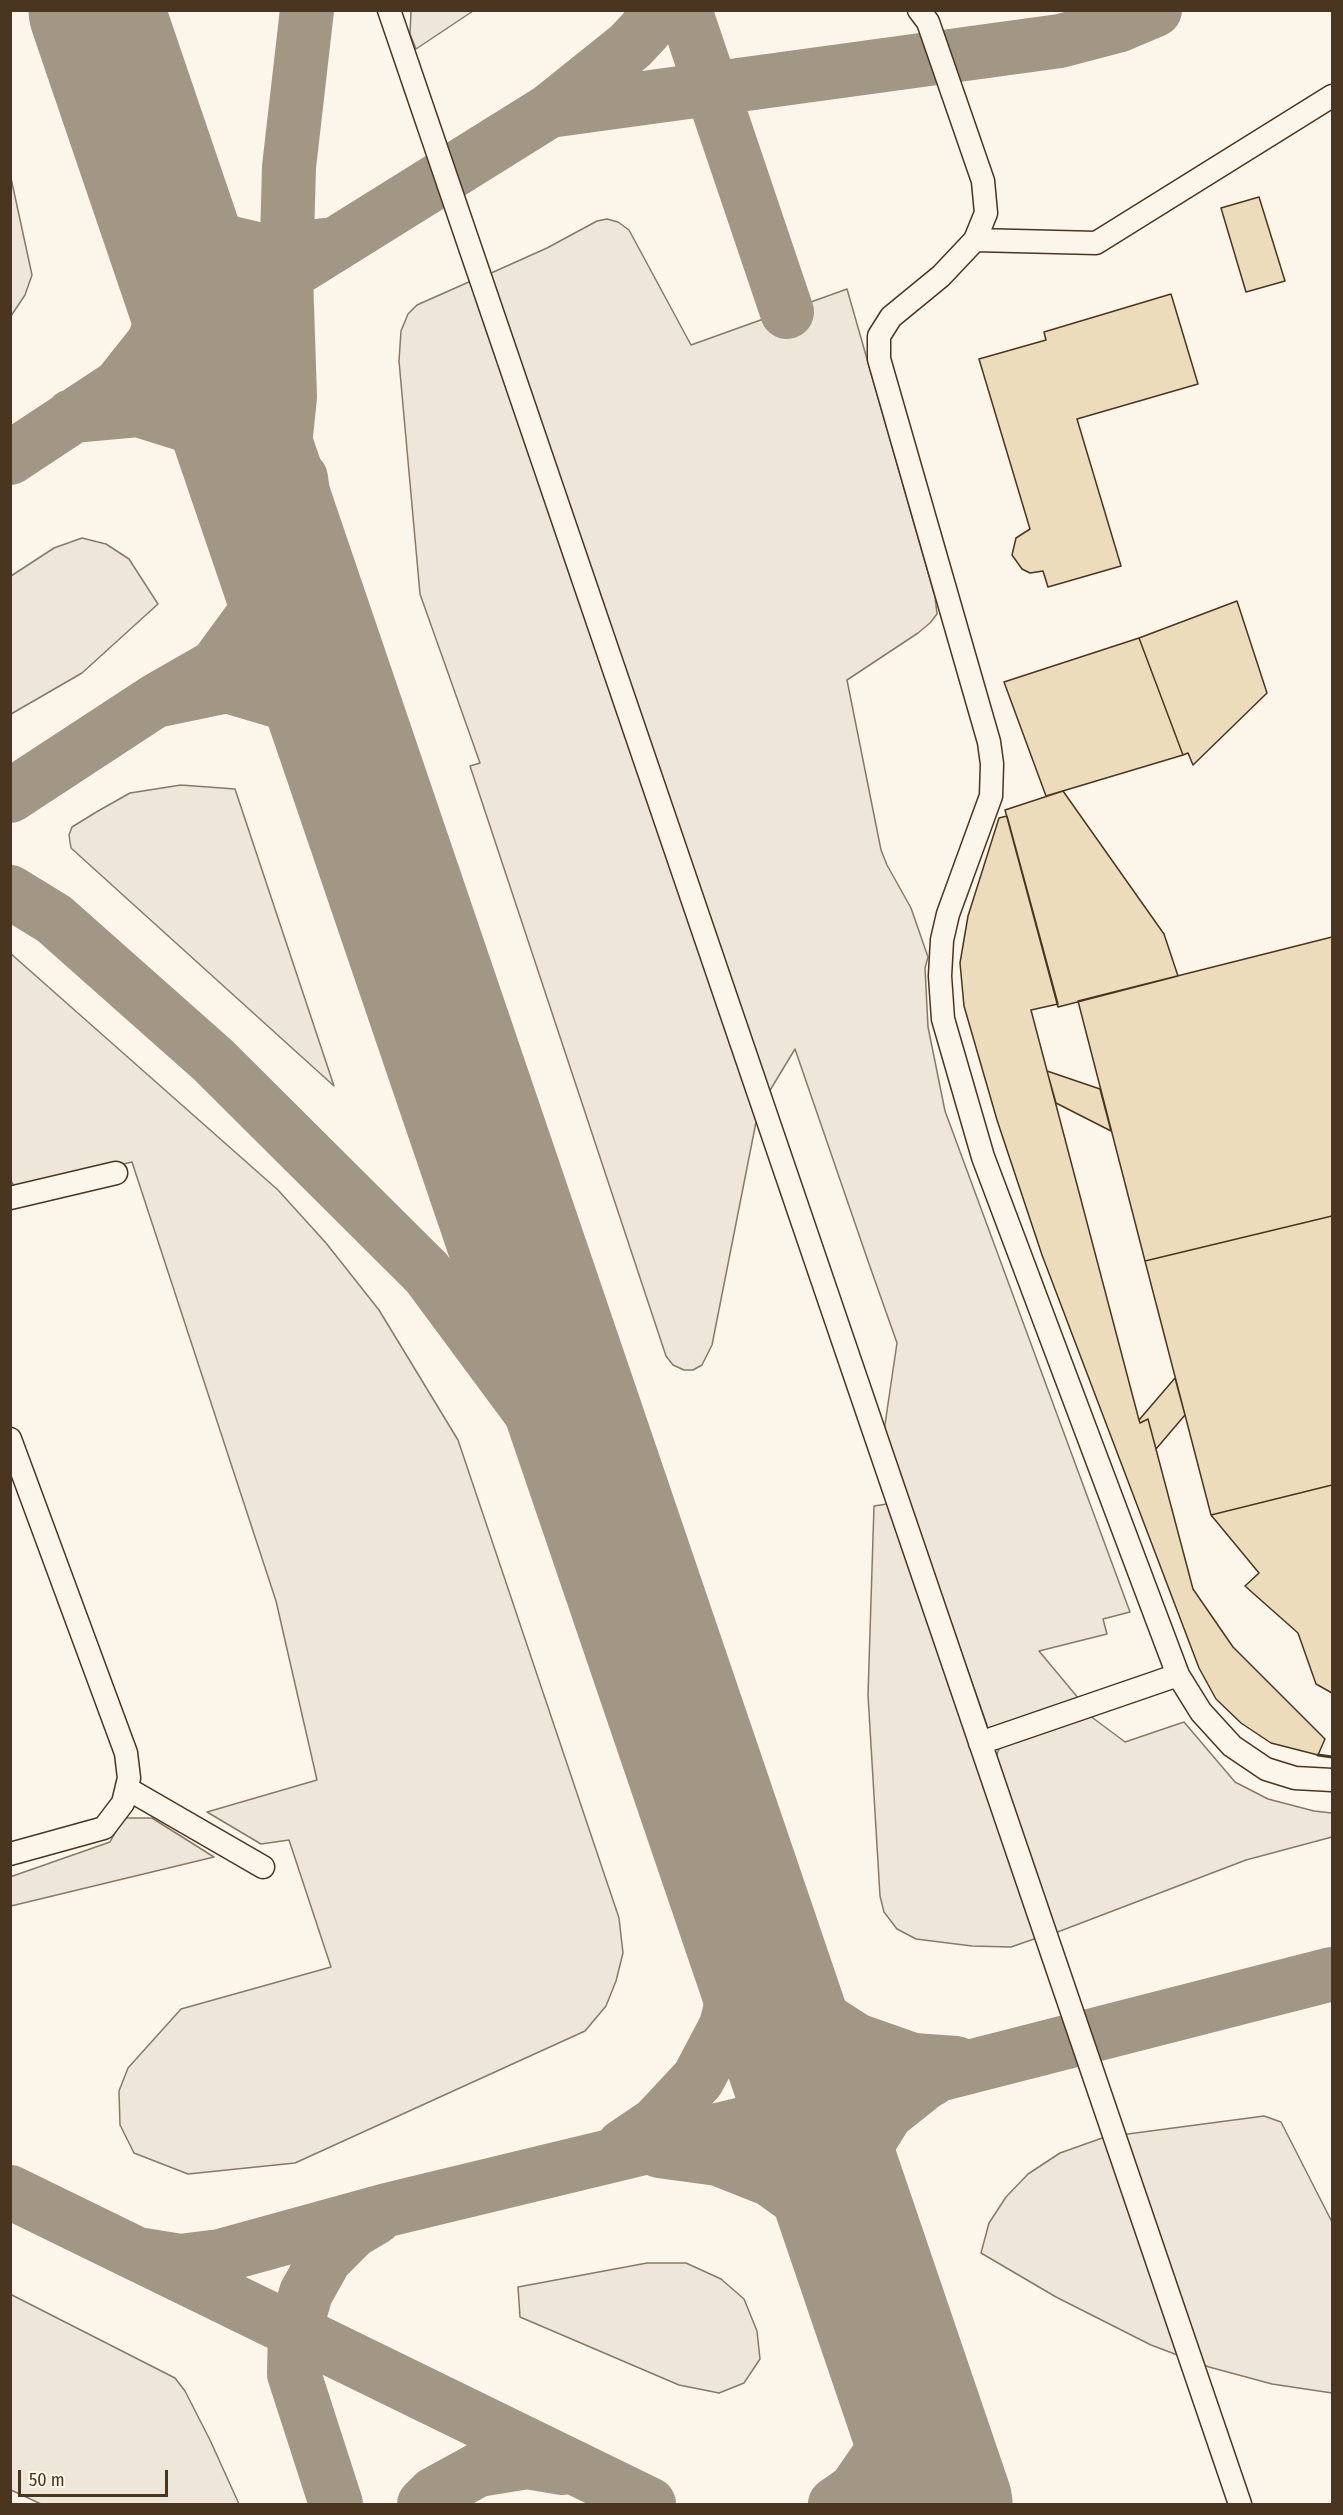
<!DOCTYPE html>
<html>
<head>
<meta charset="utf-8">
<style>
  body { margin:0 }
  #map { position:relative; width:1343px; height:2515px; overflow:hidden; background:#fbf6e9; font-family:"Fira Sans Condensed",sans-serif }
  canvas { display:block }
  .frame { position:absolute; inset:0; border:12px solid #4a3520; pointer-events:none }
  .scale { position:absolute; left:18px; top:2470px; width:150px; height:27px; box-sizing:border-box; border:3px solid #4a3520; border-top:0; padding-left:8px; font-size:18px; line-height:21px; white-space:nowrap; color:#4a3520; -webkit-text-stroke:4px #fbf6e9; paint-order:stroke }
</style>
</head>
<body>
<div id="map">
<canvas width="1343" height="2515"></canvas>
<div class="frame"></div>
<div class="scale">50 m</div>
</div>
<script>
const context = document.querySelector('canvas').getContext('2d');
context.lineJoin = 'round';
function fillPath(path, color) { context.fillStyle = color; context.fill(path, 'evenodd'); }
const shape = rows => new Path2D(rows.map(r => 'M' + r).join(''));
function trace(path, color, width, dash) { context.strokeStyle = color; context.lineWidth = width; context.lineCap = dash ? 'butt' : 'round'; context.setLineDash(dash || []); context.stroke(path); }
const green = shape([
  [411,11,411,10,473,11,416,49,410,34,411,11],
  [11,178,32,275,25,295,11,316,11,178],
  [607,219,618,222,629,230,691,345,847,289,935,597,937,614,930,623,918,633,847,680,881,850,887,865,911,908,928,957,925,968,928,1027,945,1111,1130,1612,1103,1619,1107,1634,1039,1651,1079,1699,989,1731,884,1431,897,1343,868,1261,795,1049,769,1092,489,274,547,248,597,221,607,219],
  [471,281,758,1112,712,1345,702,1365,693,1370,684,1370,673,1365,666,1356,470,766,480,763,420,594,399,361,401,331,408,314,417,305,471,281],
  [82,538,106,544,129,559,158,604,82,673,11,714,11,576,54,548,82,538],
  [181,785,235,789,334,1086,71,848,69,835,72,827,98,811,130,793,181,785],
  [10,953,278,1190,326,1243,379,1310,458,1440,619,1918,623,1953,616,1981,606,2006,585,2031,295,2163,188,2174,134,2153,120,2125,119,2091,128,2068,181,2009,331,1967,289,1840,261,1844,207,1812,317,1780,276,1601,132,1162,16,1189,11,1181,10,953],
  [887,1504,1037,1938,1011,1947,972,1946,916,1939,897,1929,884,1912,880,1896,868,1695,874,1506,887,1504],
  [1089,1715,1125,1742,1184,1722,1235,1782,1268,1799,1314,1811,1332,1813,1332,1837,1246,1860,1055,1933,997,1762,997,1754,1001,1744,1089,1715],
  [123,1818,152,1818,214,1857,11,1906,10,1877,110,1842,123,1818],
  [1264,2116,1281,2122,1332,2222,1332,2393,1272,2384,1209,2367,1151,2345,1056,2297,981,2253,989,2223,1006,2197,1028,2174,1060,2153,1105,2137,1264,2116],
  [647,2263,686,2263,721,2279,744,2299,757,2331,760,2359,744,2383,719,2393,679,2385,520,2317,518,2287,647,2263],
  [10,2294,175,2378,185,2391,210,2440,239,2504,41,2504,11,2490,10,2294]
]);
fillPath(green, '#ede6d9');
trace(green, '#887966', 1.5);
trace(shape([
  [685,10,787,312],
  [549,111,630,46,645,30,657,10],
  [155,191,189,221,227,242,270,252,288,252,324,245],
  [203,330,286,275,549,111,1060,41,1117,26,1155,10],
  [227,400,228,368,234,342,248,312,264,292],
  [72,416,138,410,202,430,252,474],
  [10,458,119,386,154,342,172,289,170,234],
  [301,478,321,632,349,759],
  [155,701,216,666,257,610,275,541,290,397,286,275,289,167,307,10],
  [10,796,155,701,227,686,298,707,349,759],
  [10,892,54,919,213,1060,427,1273,607,1516],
  [741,1906,765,1961,805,2007,856,2040,913,2060,956,2063],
  [623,2146,657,2123,698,2079,726,2026,740,1968,741,1912],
  [659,2151,718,2159,771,2180,817,2213,859,2254],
  [10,2192,649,2504],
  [137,2254,180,2261,220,2256,387,2210,809,2108,1332,1974],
  [859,2254,849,2205,860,2156,887,2113,926,2082,932,2079],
  [336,2504,294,2374,295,2331,306,2293,325,2259,353,2231,375,2218],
  [424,2504,434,2494,478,2470,527,2462,563,2468],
  [835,2504,855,2490,884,2448,897,2400,892,2351]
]), '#a29684', 54);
trace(shape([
  [96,10,945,2504]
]), '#a29684', 135);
const building = shape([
  [1259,197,1285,281,1246,292,1221,208,1259,197],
  [1171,294,1198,384,1077,419,1121,566,1048,587,1043,571,1030,573,1022,569,1012,555,1016,538,1030,529,979,359,1046,340,1044,332,1171,294],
  [1237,601,1267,693,1193,765,1188,753,1183,755,1139,638,1237,601],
  [1139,638,1183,755,1046,796,1004,682,1139,638],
  [1063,791,1164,934,1178,976,1058,1007,1005,810,1063,791],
  [1007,816,1058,1004,1031,1010,1139,1420,1140,1423,1148,1419,1193,1589,1233,1647,1325,1739,1318,1755,1271,1743,1241,1723,1216,1699,1199,1668,1042,1255,997,1120,964,1006,960,963,968,916,999,818,1007,816],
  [1332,937,1332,1216,1145,1261,1078,1001,1332,937],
  [1047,1071,1100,1089,1111,1131,1056,1103,1047,1071],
  [1332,1216,1332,1485,1211,1515,1145,1261,1332,1216],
  [1175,1378,1185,1415,1156,1449,1148,1419,1140,1423,1139,1420,1175,1378],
  [1332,1485,1332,1693,1316,1684,1298,1633,1245,1586,1259,1573,1211,1515,1332,1485]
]);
fillPath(building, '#ecdcbc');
trace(building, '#4a3520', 1.5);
const minor = shape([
  [389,10,1240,2504],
  [919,10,928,22,983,181,986,213,975,240,941,276,891,317,879,336,879,359,989,742,992,764,991,796,948,914,942,940,940,976,943,1019,983,1157,1178,1675,1201,1712,1232,1746,1266,1769,1295,1778,1332,1780],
  [975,240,1096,243,1332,96],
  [10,1198,116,1173],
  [10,1439,126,1753,129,1778,123,1803,104,1828,10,1854],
  [980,1743,1178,1675],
  [128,1789,263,1867]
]);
trace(minor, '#4a3520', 25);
trace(minor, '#fbf6e9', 22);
trace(shape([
  [1318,1755,1332,1757]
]), '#4a3520', 3);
</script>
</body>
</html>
